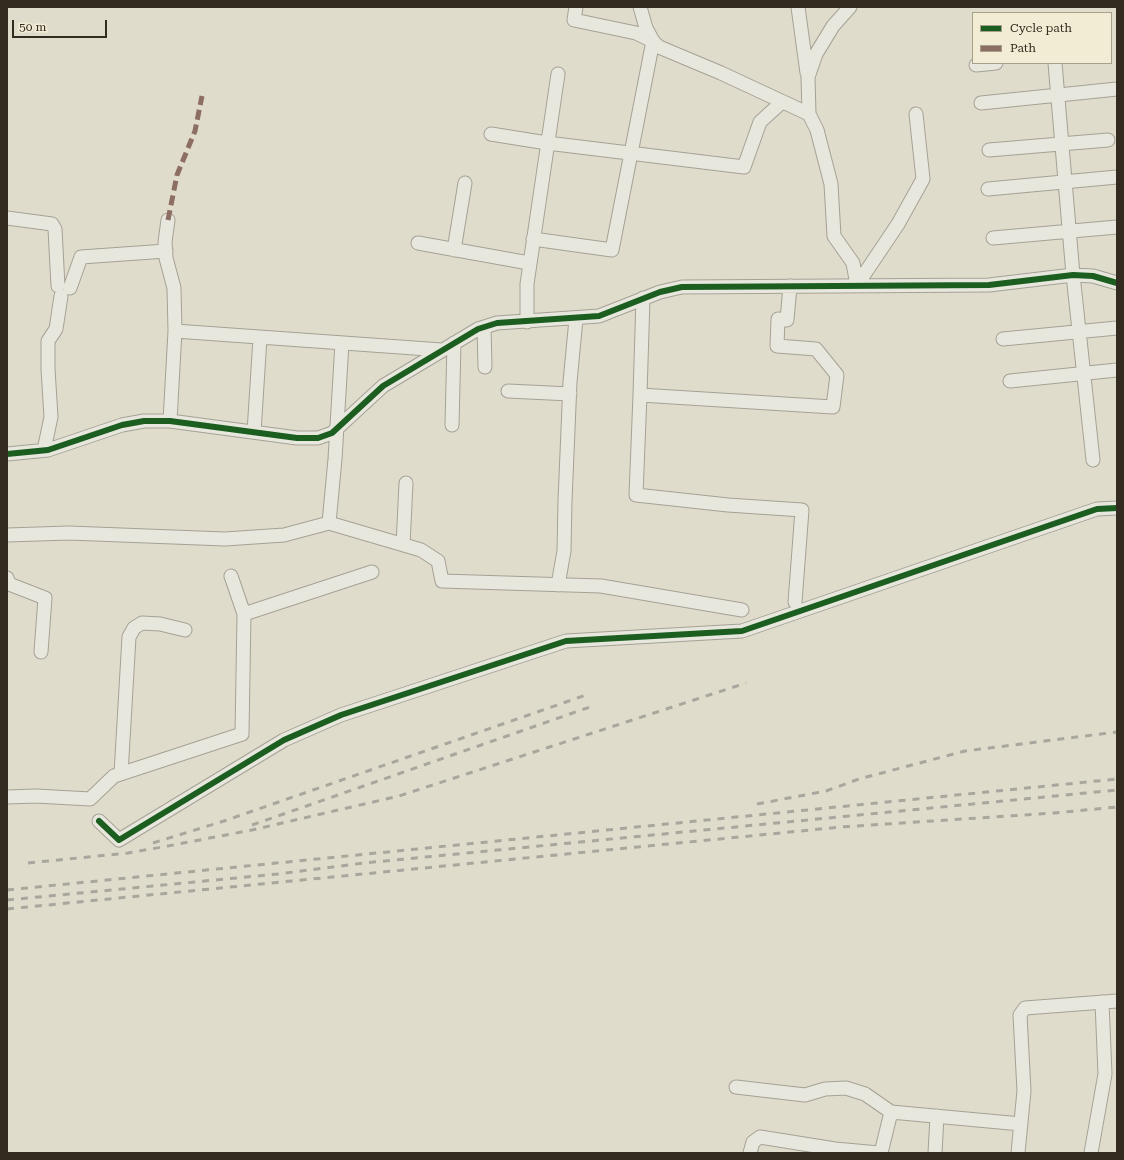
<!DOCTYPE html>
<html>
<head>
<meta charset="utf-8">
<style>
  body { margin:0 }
  #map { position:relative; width:1124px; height:1160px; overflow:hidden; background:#e0dccc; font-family:"Roboto Serif",serif }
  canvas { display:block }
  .frame { position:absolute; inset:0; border:8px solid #332b1f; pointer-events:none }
  .legend { position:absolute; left:972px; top:12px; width:140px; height:52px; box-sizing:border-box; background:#f1ecd3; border:1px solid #a59f8b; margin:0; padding:5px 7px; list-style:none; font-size:12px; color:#332b1f }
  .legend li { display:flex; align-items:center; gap:8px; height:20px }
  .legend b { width:20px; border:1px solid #a59f8b }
  .scale { position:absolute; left:12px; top:20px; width:95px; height:18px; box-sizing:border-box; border:2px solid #332b1f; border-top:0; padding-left:5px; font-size:12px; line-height:14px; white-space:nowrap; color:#332b1f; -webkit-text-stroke:3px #f1ecd3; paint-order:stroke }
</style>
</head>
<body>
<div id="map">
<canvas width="1124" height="1160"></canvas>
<div class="frame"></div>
<ul class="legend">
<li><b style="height:5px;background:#1b5e20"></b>Cycle path</li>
<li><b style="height:5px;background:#8d6e63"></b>Path</li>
</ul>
<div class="scale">50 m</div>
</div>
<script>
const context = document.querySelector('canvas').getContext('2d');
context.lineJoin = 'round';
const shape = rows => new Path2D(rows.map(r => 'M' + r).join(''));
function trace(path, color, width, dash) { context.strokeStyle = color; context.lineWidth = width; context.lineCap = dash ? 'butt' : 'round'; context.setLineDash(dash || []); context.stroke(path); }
const minor = shape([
  [640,7,646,28,653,41,659,47,721,73,809,114,817,130,831,184,834,236,853,263,857,285],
  [798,7,807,73],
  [1055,63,1073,275,1093,460],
  [976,65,996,63],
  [981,103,1117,89],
  [809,114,808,77,816,54,833,26,850,7],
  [491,134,547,143,744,167,760,122,782,102],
  [989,150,1108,140],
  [988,189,1117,177],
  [7,218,52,224,55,229,58,286],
  [168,220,165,242,166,258,174,288,175,331,170,421],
  [993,238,1117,227],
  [533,239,612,250,653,41,636,33,574,20,576,7],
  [418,243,529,263],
  [454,250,465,183],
  [857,285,898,224,923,179,916,114],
  [70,288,81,257,166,251],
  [643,298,640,395,833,407,837,375,816,349,777,346,778,319,787,320,790,286],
  [527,322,527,284,558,74],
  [484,327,485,367],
  [175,331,442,350],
  [1003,339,1117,328],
  [1010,381,1117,370],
  [508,391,570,394],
  [640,395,636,495,728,505,802,510,795,602],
  [452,425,454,343],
  [254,432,260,338],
  [44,450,51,417,48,369,48,341,56,329,61,296],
  [7,454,48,450,122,425,144,421,170,421,297,438,318,438,332,433,383,386,478,329,497,323,599,316,660,292,682,287,989,285,1073,275,1093,276,1117,283],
  [329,523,335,459,342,343],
  [7,535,69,533,225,539,284,535,329,523,421,550,438,561,442,581,601,586,742,610],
  [403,545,406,483],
  [231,576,244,614,372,572],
  [7,578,9,584,45,598,41,652],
  [558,585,564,551,565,501,570,382,576,319],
  [121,774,129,637,134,628,142,623,160,624,185,630],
  [7,797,36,796,90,799,114,776,242,734,244,614],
  [99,821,119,840,284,740,341,715,566,641,742,631,1097,509,1117,508],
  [736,1087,805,1095,825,1089,846,1088,865,1094,891,1112,1021,1124],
  [750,1153,753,1142,760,1137,835,1149,879,1153],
  [881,1153,891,1112],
  [935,1153,937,1116],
  [1018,1153,1024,1091,1020,1015,1025,1008,1117,1001],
  [1091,1153,1105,1074,1102,1002]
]);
trace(minor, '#a5a196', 15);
trace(minor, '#e8e7dd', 13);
trace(shape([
  [757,804,826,791,859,779,965,751,1117,732],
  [252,825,590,707],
  [153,843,224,821,586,695],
  [28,863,128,853,168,846,252,830,399,796,746,683],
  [7,890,1117,779],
  [7,900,278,874,364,863,1117,790],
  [7,909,841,827,1054,813,1117,807]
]), '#a9a69d', 3, [7, 7]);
trace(shape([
  [168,220,177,175,195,131,202,96]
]), '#8d6e63', 5, [10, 5]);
trace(shape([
  [7,454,48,450,122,425,144,421,170,421,297,438,318,438,332,433,383,386,478,329,497,323,599,316,660,292,682,287,989,285,1073,275,1093,276,1117,283],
  [99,821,119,840,284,740,341,715,566,641,742,631,1097,509,1117,508]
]), '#1b5e20', 6);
</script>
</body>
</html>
